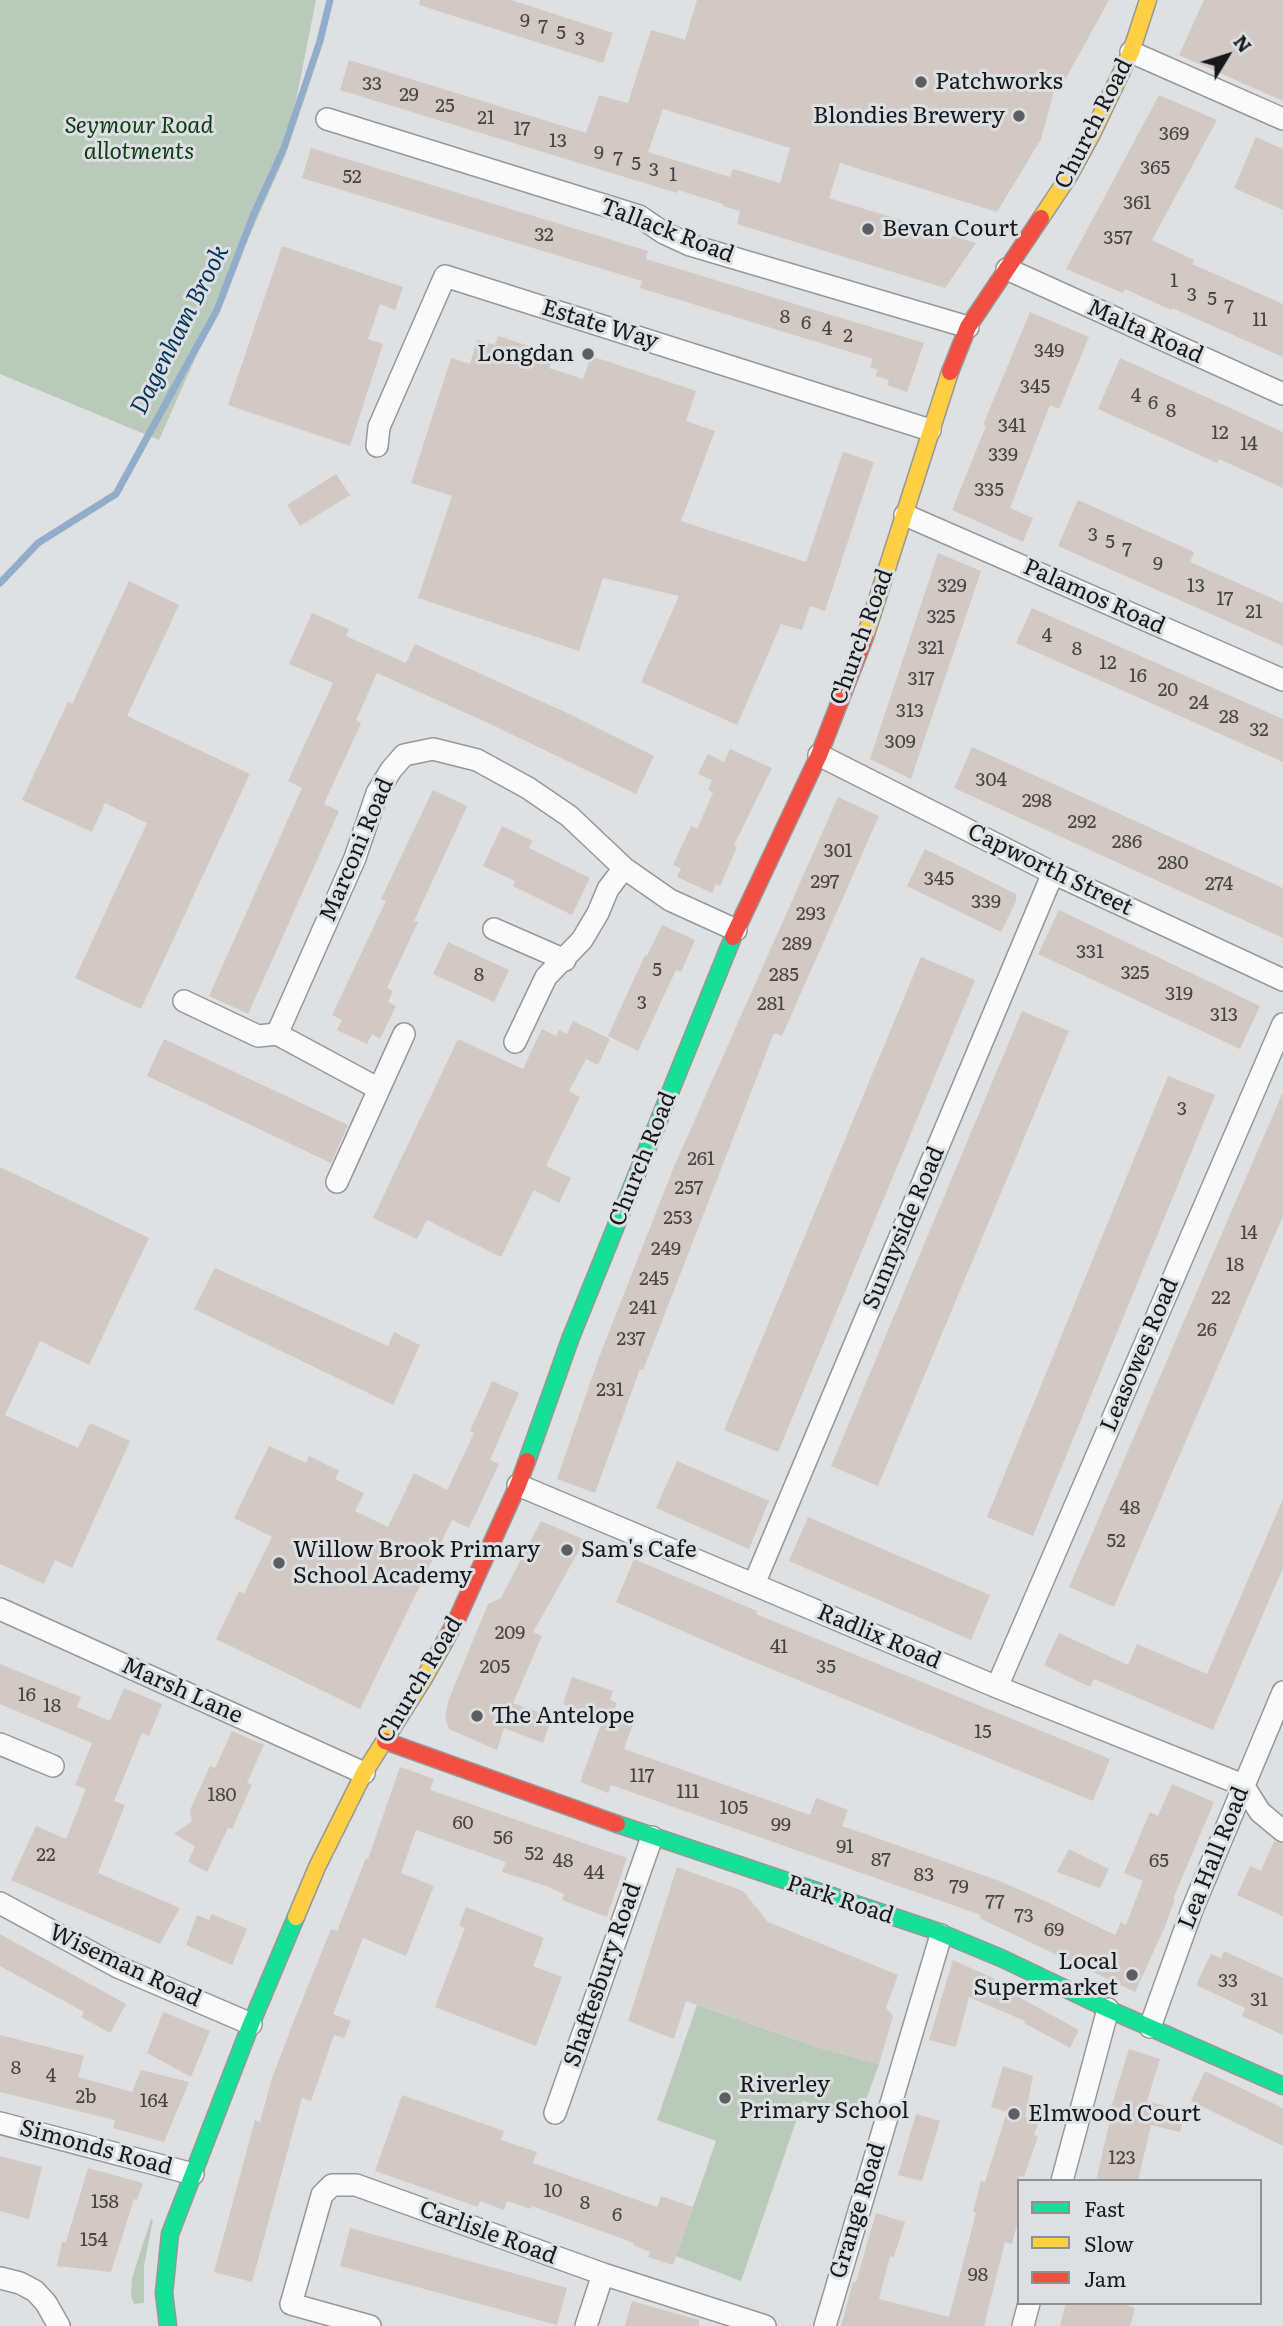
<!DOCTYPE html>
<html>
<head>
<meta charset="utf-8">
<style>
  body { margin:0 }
  #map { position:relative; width:1283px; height:2326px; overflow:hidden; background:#dee0e2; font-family:Literata,serif }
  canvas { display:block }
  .legend { position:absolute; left:1017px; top:2179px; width:245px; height:126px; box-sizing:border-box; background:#dde0e3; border:2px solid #8e9092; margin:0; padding:9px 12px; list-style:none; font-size:21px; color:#171819 }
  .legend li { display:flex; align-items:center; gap:14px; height:35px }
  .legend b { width:35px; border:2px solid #8e9092 }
  .north { position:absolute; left:1192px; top:21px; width:70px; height:70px; -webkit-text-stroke:5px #dde0e3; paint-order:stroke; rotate:52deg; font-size:19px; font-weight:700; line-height:28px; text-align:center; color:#171819 }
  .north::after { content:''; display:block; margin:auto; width:24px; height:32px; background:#171819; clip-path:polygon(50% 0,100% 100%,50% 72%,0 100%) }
</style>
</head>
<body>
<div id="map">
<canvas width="1283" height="2326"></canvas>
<ul class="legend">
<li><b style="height:9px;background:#16e098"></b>Fast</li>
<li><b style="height:9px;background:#ffcf43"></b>Slow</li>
<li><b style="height:9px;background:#f24e42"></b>Jam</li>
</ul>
<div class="north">N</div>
</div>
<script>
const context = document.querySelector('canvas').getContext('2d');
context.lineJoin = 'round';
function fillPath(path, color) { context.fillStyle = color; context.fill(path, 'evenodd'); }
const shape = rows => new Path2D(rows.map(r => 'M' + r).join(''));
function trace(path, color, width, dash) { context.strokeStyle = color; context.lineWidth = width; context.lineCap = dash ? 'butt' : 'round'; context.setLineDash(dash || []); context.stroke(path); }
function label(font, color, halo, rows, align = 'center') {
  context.font = font + ' Literata,serif'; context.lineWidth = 6; context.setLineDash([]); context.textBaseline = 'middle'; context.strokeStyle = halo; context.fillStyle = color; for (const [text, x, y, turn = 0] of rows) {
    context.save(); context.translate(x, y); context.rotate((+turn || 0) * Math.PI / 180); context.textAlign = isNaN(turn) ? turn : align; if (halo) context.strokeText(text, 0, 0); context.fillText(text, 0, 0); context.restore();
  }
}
fillPath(shape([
  [0,0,316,0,285,156,159,440,0,374],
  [697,2005,820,2048,879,2064,859,2120,803,2101,741,2281,676,2256,716,2141,657,2120],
  [151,2219,153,2220,144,2265,144,2303,134,2304,131,2296,132,2278]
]), '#b9caba');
trace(shape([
  [0,583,38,543,116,494,217,310,253,216,284,148,320,41,330,0]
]), '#92adca', 7);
fillPath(shape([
  [420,0,511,0,613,33,603,63,419,5],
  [697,0,1109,0,1060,89,1055,87,1041,139,997,212,840,163,829,198,976,243,945,288,737,224,740,211,723,206,723,204,678,190,677,193,340,90,349,60,586,133,599,95,628,103,651,30,685,40],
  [663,109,790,148,780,183,733,169,730,177,648,152],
  [1204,0,1283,0,1283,101,1179,55],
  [1159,95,1217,120,1152,240,1194,260,1192,264,1283,304,1283,357,1172,308,1171,310,1125,289,1123,293,1066,269],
  [1256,137,1283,149,1283,210,1234,188],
  [311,148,648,251,646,259,924,343,907,392,887,385,889,380,875,376,878,370,870,367,873,359,640,288,642,281,302,178],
  [282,246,403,287,395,310,380,304,368,339,383,344,350,446,228,405],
  [1030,312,1089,337,1059,409,1050,405,1010,508,1033,518,1023,542,952,510,986,426,983,425],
  [498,336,554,354,549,368,583,379,591,356,696,391,686,421,715,431,681,521,806,562,843,452,874,462,825,611,810,606,802,630,781,624,737,725,641,682,679,596,603,578,579,651,418,598,452,496,411,483,451,358,470,364,477,340,495,345],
  [1120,358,1283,432,1283,488,1219,459,1217,463,1098,409],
  [336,474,350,495,300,526,287,505],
  [1078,500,1194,552,1190,562,1283,603,1283,646,1058,546],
  [938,553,981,571,911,779,870,759],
  [129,581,179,605,127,716,250,774,141,1009,75,978,147,823,105,803,92,832,22,800,68,702,72,704],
  [1032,608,1283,719,1283,762,1016,643],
  [312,613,349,629,346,636,406,663,415,644,565,712,654,756,636,794,486,722,377,673,356,720,361,723,324,804,339,811,248,1014,209,996,302,788,288,781,333,683,289,664],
  [972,747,1283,888,1283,938,954,788],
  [730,749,772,768,734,845,737,847,720,886,716,884,712,893,677,877,681,868,673,865,691,826,697,829,713,793,708,790,712,780,698,774,708,754,724,762],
  [433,790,467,806,414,921,418,922,387,988,393,991,388,1002,396,1006,380,1039,372,1034,367,1044,337,1030,342,1020,332,1015,386,901,381,899],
  [838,797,879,816,782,1036,774,1033,643,1370,640,1369,595,1493,557,1479,598,1360,673,1169],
  [502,826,533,841,529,848,590,878,572,915,513,886,515,881,483,866],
  [925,849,1016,894,1016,901,1001,932,907,886],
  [1059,910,1260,1006,1240,1049,1038,954],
  [662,925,695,940,681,972,676,970,638,1051,608,1036,645,955,647,956],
  [448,942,509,970,494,1002,433,974],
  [921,957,975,980,778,1452,724,1430],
  [1022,1011,1069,1031,878,1486,831,1466],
  [573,1021,610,1039,598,1065,586,1059,569,1091,580,1097,546,1166,571,1178,559,1203,534,1190,501,1257,427,1220,417,1239,373,1218,458,1039,523,1069,542,1029,556,1036,559,1030,567,1034],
  [164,1039,348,1125,331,1163,147,1076],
  [1168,1076,1215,1095,1033,1536,987,1517],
  [1283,1092,1283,1216,1114,1607,1069,1587],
  [0,1167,149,1238,89,1365,40,1341,5,1415,78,1448,90,1423,130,1441,72,1568,55,1560,44,1584,0,1564],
  [215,1268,388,1346,394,1332,420,1345,393,1405,194,1309],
  [492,1381,519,1393,490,1460,499,1464,469,1528,452,1520,360,1709,216,1639,239,1591,244,1594,272,1537,234,1518,269,1446,306,1463,309,1456,339,1471,335,1479,364,1493,355,1511,388,1527,414,1473,447,1490,474,1433,470,1431],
  [677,1461,769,1501,749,1549,656,1508],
  [1283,1499,1283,1568,1213,1730,1094,1679,1090,1687,1044,1665,1059,1633,1128,1665,1137,1644,1207,1674],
  [808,1517,990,1595,971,1640,789,1561],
  [541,1521,585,1540,533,1632,542,1636,513,1703,552,1717,543,1743,504,1728,497,1750,449,1729,445,1717,449,1699,488,1604,501,1598],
  [634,1559,757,1611,756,1614,1110,1759,1093,1801,747,1659,616,1602],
  [0,1664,81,1697,77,1707,110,1721,124,1688,162,1704,149,1736,142,1733,114,1801,125,1805,98,1873,180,1908,160,1944,11,1880,36,1826,66,1839,86,1789,75,1785,92,1743,0,1704],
  [572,1677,613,1691,610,1700,617,1703,614,1711,635,1719,624,1749,810,1815,816,1798,848,1810,842,1826,997,1880,1043,1900,1115,1935,1121,1922,1126,1925,1143,1881,1124,1873,1150,1812,1158,1816,1172,1784,1214,1802,1173,1899,1175,1899,1164,1929,1135,1992,979,1918,981,1915,611,1785,608,1793,580,1782,603,1719,563,1704],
  [232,1731,264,1745,247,1783,252,1785,232,1829,228,1828,207,1872,188,1862,195,1846,174,1834,192,1821,190,1810,210,1766,215,1768],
  [400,1767,434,1779,430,1790,627,1858,607,1917,562,1900,564,1894,546,1886,502,1872,506,1862,416,1830,401,1873,434,1886,406,1956,363,1938,333,2014,351,2021,344,2038,334,2035,311,2101,302,2098,252,2282,214,2272,255,2120,260,2122,272,2078,295,2018,331,1929,337,1931,366,1858,368,1859],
  [1274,1841,1283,1844,1283,1916,1237,1895,1250,1866,1261,1871],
  [1069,1849,1109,1869,1100,1888,1057,1872],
  [677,1867,743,1891,768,1922,898,1975,886,2008,893,2016,879,2064,820,2048,686,2001,674,2039,628,2021],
  [466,1907,544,1938,533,1966,562,1977,536,2046,435,2007,465,1928,459,1926],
  [212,1914,247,1929,232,1965,186,1945,197,1915,209,1920],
  [0,1934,126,2004,110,2033,81,2017,84,2012,0,1966],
  [1224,1951,1283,1978,1283,2035,1242,2016,1245,2008,1196,1985,1211,1954,1221,1958],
  [953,1960,1008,1985,1006,1990,1079,2030,1070,2048,1024,2023,1025,2021,969,1997,956,2047,929,2040],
  [163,2012,210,2031,191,2077,147,2053],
  [0,2035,84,2056,78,2077,132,2092,141,2070,189,2082,164,2142,113,2128,115,2120,0,2092],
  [1129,2049,1160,2059,1147,2101,1186,2112,1180,2132,1151,2125,1138,2181,1096,2181,1111,2115,1109,2114],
  [1003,2066,1033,2076,1025,2117,1039,2121,1034,2135,1038,2136,1024,2177,1019,2176,1019,2217,1012,2244,1005,2242,984,2326,841,2326,853,2282,856,2282,876,2213,905,2222,894,2257,890,2256,879,2299,949,2317,976,2213,973,2212,981,2181,985,2182,1007,2112,991,2107],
  [1205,2071,1283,2108,1283,2146,1191,2101],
  [402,2095,504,2131,501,2140,537,2152,533,2163,657,2207,661,2196,693,2207,673,2265,648,2257,650,2252,633,2245,634,2243,532,2206,531,2209,507,2201,504,2210,480,2201,478,2207,375,2171],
  [916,2114,940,2121,922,2181,898,2175],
  [0,2156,42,2167,29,2219,0,2211],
  [88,2168,143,2183,137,2200,134,2199,111,2272,57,2266,62,2242,66,2242],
  [350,2228,567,2288,557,2325,340,2266],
  [632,2301,699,2320,699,2326,625,2326],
  [1066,2303,1129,2303,1128,2306,1135,2308,1130,2326,1060,2326]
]), '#d2c9c4');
const street = shape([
  [1131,52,1283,119],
  [327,119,639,216,664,233,690,245,968,327],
  [1007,269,1283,394],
  [377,446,379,427,445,276,930,430],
  [905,515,1283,680],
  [819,755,1053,873,1283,980],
  [494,929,565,960],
  [184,1001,258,1036,277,1034],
  [515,1042,546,977,582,940,598,913,608,889,624,868],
  [379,1089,277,1034,355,858,377,793,391,770,404,755,433,749,477,760,528,788,569,816,624,868,670,900,736,930],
  [337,1182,404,1034],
  [518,1485,997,1687,1243,1785],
  [754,1584,1053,873],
  [0,1609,364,1773],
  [997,1687,1283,1024],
  [0,1744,53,1766],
  [1243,1785,1260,1812,1283,1831],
  [0,1903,118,1967,251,2024],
  [1150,2027,1192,1910,1283,1692],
  [555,2113,652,1837],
  [0,2123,193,2174],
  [1062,2181,1108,2009],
  [0,2278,20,2283,35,2291,46,2303,59,2326],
  [370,2326,291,2304,322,2195,332,2185,356,2185,603,2274,765,2326],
  [586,2326,603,2274],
  [825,2326,941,1935],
  [1023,2326,1029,2303]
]);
const fast = shape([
  [527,1461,571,1337,733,937],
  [617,1824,936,1931,1001,1958,1108,2009,1283,2086],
  [168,2326,164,2293,170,2234,251,2024,296,1917]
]);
const slow = shape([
  [1041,218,1069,176,1092,134,1131,52,1148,0],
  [865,637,950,372],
  [296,1917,317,1867,364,1773,423,1680,445,1641]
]);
const jam = shape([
  [950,372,968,327,1041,218],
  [733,937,819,755,865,637],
  [445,1641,458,1617,518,1485,527,1461],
  [385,1741,617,1824]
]);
trace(street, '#969799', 24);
trace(fast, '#969799', 19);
trace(slow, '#969799', 19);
trace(jam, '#969799', 19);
trace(street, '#fafafb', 21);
trace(fast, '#16e098', 16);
trace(slow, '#ffcf43', 16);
trace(jam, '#f24e42', 16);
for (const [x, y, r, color] of [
  [921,82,7,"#5d5e5f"],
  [1019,116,7,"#5d5e5f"],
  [868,229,7,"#5d5e5f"],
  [588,354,7,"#5d5e5f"],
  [567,1550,7,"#5d5e5f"],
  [279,1563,7,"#5d5e5f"],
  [477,1716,7,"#5d5e5f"],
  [1132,1975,7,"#5d5e5f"],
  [725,2098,7,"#5d5e5f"],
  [1014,2114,7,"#5d5e5f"]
]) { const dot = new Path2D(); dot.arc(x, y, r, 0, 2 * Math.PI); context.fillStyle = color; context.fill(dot); trace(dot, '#dde0e3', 2.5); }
label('19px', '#464444', null, [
  ["9",525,21],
  ["7",543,27],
  ["5",561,33],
  ["3",580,39],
  ["33",372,84],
  ["29",409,95],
  ["25",445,106],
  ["21",486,118],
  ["17",522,129],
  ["369",1174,134],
  ["13",558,141],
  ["9",599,153],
  ["7",618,159],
  ["5",636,164],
  ["365",1155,168],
  ["3",654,170],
  ["1",673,175],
  ["52",352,177],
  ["361",1137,203],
  ["32",544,235],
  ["357",1118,238],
  ["1",1174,281],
  ["3",1192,295],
  ["5",1212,299],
  ["7",1229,307],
  ["8",785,317],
  ["11",1260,320],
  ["6",806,323],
  ["4",827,329],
  ["2",848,336],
  ["349",1049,351],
  ["345",1035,387],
  ["4",1136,396],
  ["6",1153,403],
  ["8",1171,411],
  ["341",1012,426],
  ["12",1220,433],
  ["14",1249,444],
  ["339",1003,455],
  ["335",989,490],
  ["3",1093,535],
  ["5",1110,542],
  ["7",1127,550],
  ["9",1158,564],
  ["329",952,586],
  ["13",1196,586],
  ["17",1225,599],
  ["21",1254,612],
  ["325",941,617],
  ["4",1047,636],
  ["321",931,648],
  ["8",1077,649],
  ["12",1108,663],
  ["16",1138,676],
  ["317",921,679],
  ["20",1168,690],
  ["24",1199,703],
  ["313",910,711],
  ["28",1229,717],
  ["32",1259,730],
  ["309",900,742],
  ["304",991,780],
  ["298",1037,801],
  ["292",1082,822],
  ["286",1127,842],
  ["301",838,851],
  ["280",1173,863],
  ["345",939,879],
  ["297",825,882],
  ["274",1219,884],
  ["339",986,902],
  ["293",811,914],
  ["289",797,944],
  ["331",1090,952],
  ["5",657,970],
  ["325",1135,973],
  ["8",479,975],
  ["285",784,975],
  ["319",1179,994],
  ["3",642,1003],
  ["281",771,1004],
  ["313",1224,1015],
  ["3",1182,1109],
  ["261",701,1159],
  ["257",689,1188],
  ["253",678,1218],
  ["14",1249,1233],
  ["249",666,1249],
  ["18",1235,1265],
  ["245",654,1279],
  ["22",1221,1298],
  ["241",643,1308],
  ["26",1207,1330],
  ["237",631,1339],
  ["231",610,1390],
  ["48",1130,1508],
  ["52",1116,1541],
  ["209",510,1633],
  ["41",779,1647],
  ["205",495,1667],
  ["35",826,1667],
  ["16",27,1695],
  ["18",52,1706],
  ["15",983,1732],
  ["117",642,1776],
  ["111",688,1792],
  ["180",222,1795],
  ["105",734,1808],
  ["60",463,1823],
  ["99",781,1825],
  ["56",503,1838],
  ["91",845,1847],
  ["52",534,1854],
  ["22",46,1855],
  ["87",881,1860],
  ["48",563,1861],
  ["65",1159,1861],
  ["44",594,1873],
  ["83",924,1875],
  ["79",959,1887],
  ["77",995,1902],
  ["73",1024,1916],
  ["69",1054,1930],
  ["33",1228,1981],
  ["31",1259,2000],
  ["8",16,2068],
  ["4",51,2076],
  ["2b",86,2097],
  ["164",154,2101],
  ["123",1122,2158],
  ["10",553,2191],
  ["158",105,2202],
  ["8",585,2203],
  ["6",617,2215],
  ["154",94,2240],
  ["98",978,2275]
]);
label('23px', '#171819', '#dde0e3', [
  ["Patchworks",935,82],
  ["Blondies Brewery",1005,116,"right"],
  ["Bevan Court",882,229],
  ["Longdan",574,354,"right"],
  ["Willow Brook Primary",293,1550],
  ["School Academy",293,1576],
  ["Sam's Cafe",581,1550],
  ["The Antelope",491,1716],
  ["Local",1118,1962,"right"],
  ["Supermarket",1118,1988,"right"],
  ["Riverley",739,2085],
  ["Primary School",739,2111],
  ["Elmwood Court",1028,2114]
], 'left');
label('23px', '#171819', '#dde0e3', [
  ["Church Road",1094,124,-63],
  ["Tallack Road",667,231,21],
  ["Estate Way",600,325,17],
  ["Malta Road",1145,332,24],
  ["Palamos Road",1094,597,24],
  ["Church Road",862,637,-70],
  ["Marconi Road",357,850,-67],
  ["Capworth Street",1050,870,26],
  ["Church Road",643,1159,-68],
  ["Sunnyside Road",904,1228,-67],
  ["Leasowes Road",1140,1355,-67],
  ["Radlix Road",879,1637,23],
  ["Church Road",420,1680,-59],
  ["Marsh Lane",182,1691,24],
  ["Lea Hall Road",1214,1858,-68],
  ["Park Road",840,1900,18],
  ["Wiseman Road",125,1966,25],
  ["Shaftesbury Road",603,1975,-71],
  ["Simonds Road",96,2148,15],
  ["Grange Road",858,2211,-73],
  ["Carlisle Road",488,2233,20]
]);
label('italic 23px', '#0e3b13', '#dde0e3', [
  ["Seymour Road",139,126],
  ["allotments",139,152]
]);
label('italic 24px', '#053158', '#dde0e3', [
  ["Dagenham Brook",180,330,-63]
]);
</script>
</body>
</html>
